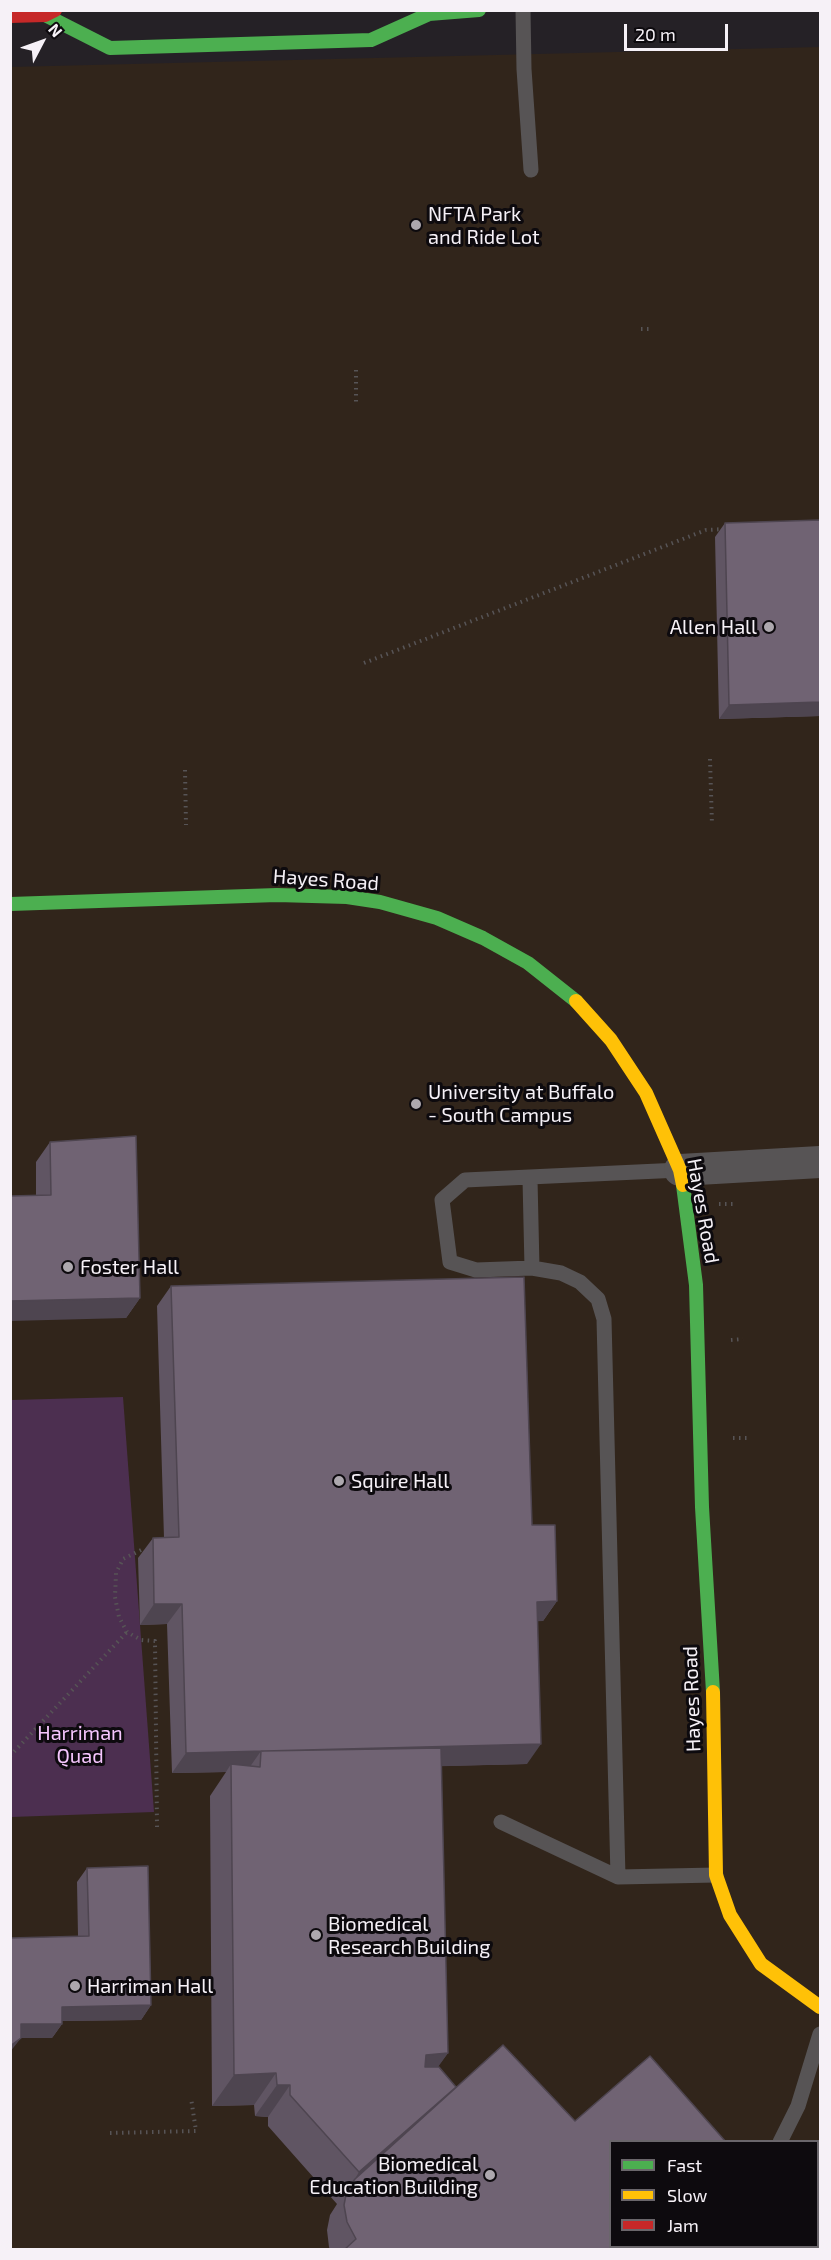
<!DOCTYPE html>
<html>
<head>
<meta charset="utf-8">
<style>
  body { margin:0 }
  #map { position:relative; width:831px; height:2260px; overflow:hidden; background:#252126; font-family:"Exo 2",sans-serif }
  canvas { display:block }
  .frame { position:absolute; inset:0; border:12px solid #f6f1f7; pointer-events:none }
  .legend { position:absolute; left:609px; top:2140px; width:210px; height:108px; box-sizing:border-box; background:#0d0a0e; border:2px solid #6a666b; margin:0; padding:8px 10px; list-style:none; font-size:18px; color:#f6f1f7 }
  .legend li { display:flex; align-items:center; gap:12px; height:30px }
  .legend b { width:30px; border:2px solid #6a666b }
  .north { position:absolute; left:12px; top:12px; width:60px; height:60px; -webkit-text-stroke:4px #0d0a0e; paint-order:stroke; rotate:49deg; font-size:16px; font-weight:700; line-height:24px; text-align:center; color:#f6f1f7 }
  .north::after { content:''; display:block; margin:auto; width:21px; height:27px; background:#f6f1f7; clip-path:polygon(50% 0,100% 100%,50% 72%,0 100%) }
  .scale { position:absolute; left:624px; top:24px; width:104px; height:27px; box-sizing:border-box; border:3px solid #f6f1f7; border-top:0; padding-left:8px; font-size:18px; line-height:21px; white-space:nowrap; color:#f6f1f7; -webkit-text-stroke:4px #0d0a0e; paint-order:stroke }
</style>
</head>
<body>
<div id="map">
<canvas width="831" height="2260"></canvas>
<div class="frame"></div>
<ul class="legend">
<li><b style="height:8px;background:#4caf50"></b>Fast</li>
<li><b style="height:8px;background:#ffc107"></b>Slow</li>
<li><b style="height:8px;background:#c62828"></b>Jam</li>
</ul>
<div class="north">N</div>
<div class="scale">20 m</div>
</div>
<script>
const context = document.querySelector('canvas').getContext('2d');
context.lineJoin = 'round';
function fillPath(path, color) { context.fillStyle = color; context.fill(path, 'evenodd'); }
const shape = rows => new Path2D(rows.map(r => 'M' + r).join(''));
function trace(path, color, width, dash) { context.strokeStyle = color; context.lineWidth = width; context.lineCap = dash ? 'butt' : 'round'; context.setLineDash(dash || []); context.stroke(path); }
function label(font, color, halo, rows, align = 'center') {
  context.font = font + ' "Exo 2",sans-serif'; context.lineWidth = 6; context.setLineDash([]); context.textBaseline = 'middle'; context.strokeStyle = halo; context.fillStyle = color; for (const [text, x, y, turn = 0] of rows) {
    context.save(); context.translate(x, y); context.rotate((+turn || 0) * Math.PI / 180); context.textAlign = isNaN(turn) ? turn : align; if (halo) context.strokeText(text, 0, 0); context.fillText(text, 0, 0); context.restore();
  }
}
fillPath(shape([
  [820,47,820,2249,11,2249,10,67],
  [610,2142,818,2142,818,2246,610,2246]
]), '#31251b');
fillPath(shape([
  [123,1397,154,1812,11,1817,11,1400]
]), '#4c2f50');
trace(shape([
  [641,329,649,329],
  [356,370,356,404],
  [364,663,706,530,725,529],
  [710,759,712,825],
  [185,770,186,825],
  [719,1204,737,1204],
  [731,1340,743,1339],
  [733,1438,747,1438],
  [141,1550,123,1559,116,1573,115,1597,119,1617,127,1632,141,1640,155,1641,157,1827],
  [10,1756,127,1632],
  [110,2133,196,2131,191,2098]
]), '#575456', 4, [1.5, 4.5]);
trace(shape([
  [523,10,524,69,531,170],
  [530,1179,532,1268],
  [501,1822,618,1877,716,1875],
  [618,1877,604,1319,598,1299,580,1282,561,1273,532,1268,476,1270,450,1262,442,1200,465,1180,680,1170],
  [780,2142,798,2106,820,2034]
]), '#575455', 15);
trace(shape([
  [680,1170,820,1162]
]), '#575455', 32);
trace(shape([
  [45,15,110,48,371,40,429,14,479,10],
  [10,904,277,895,347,897,380,902,437,918,483,938,528,963,576,1001],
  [683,1185,696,1285,702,1507,713,1692]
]), '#4caf50', 14);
trace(shape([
  [576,1001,611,1040,646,1093,680,1170,683,1185],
  [713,1692,716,1875,730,1915,761,1964,820,2007]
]), '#ffc107', 14);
trace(shape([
  [10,16,45,15,55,10]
]), '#c62828', 14);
fillPath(shape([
  [725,523,820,716,719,719,715,537],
  [50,1142,140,1298,126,1318,36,1195,36,1162],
  [171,1286,532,1525,557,1601,543,1621,537,1621,527,1764,441,1766,448,2053,437,2067,610,2247,684,2247,687,2250,330,2250,329,2247,327,2230,330,2215,337,2204,268,2126,268,2117,255,2116,254,2105,212,2106,210,1796,226,1772,172,1773,167,1624,140,1625,138,1558,153,1538,164,1538,157,1306],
  [87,1868,151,2005,141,2020,62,2021,62,2024,52,2038,78,1936,77,1882]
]), '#605563');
fillPath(shape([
  [820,702,820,716,719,719,729,705],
  [140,1298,126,1318,10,1321,10,1301],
  [557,1601,543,1621,522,1622,537,1602],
  [154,1604,182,1604,167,1624,140,1625],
  [541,1744,527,1764,257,1771,260,1767,261,1751,247,1771,231,1764,226,1772,172,1773,186,1753],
  [151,2005,141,2020,52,2021,62,2007],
  [21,2024,62,2024,52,2038,21,2038,10,2052,10,2046],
  [448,2053,426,2084,404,2086,426,2055],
  [276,2073,254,2105,212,2106,234,2075],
  [277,2085,290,2085,268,2117,255,2116],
  [456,2087,346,2195,355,2179,359,2172]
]), '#4e4550');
const building = shape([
  [820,520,820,702,729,705,725,523,820,520],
  [136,1136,140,1298,10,1301,10,1196,51,1195,50,1142,136,1136],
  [524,1277,532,1525,555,1525,557,1601,537,1602,541,1744,186,1753,182,1604,154,1604,153,1538,179,1537,171,1286,524,1277],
  [441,1748,448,2053,426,2055,425,2067,439,2067,456,2087,359,2172,290,2095,290,2085,277,2085,276,2073,234,2075,231,1764,260,1767,261,1751,441,1748],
  [148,1866,151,2005,62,2007,62,2024,21,2024,21,2038,10,2046,10,1938,89,1936,87,1868,148,1866],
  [503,2045,575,2121,650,2056,726,2142,610,2142,610,2247,613,2247,610,2250,344,2250,356,2239,347,2222,344,2205,347,2190,355,2179,503,2045],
  [620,2247,684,2247,687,2250,623,2250,620,2247]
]);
fillPath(building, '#706373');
trace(building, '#4e4550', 1.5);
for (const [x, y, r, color] of [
  [416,225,6,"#ada8ae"],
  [769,627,6,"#ada8ae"],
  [416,1104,6,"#ada8ae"],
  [68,1267,6,"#ada8ae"],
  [339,1481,6,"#ada8ae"],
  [316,1935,6,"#ada8ae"],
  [75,1986,6,"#ada8ae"],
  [490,2175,6,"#ada8ae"]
]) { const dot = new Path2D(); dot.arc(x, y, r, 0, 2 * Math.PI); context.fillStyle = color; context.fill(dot); trace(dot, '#0d0a0e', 2); }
label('20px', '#f6f1f7', '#0d0a0e', [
  ["NFTA Park",428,214],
  ["and Ride Lot",428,237],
  ["Allen Hall",757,627,"right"],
  ["University at Buffalo",428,1092],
  ["- South Campus",428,1115],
  ["Foster Hall",80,1267],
  ["Squire Hall",351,1481],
  ["Biomedical",328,1924],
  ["Research Building",328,1947],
  ["Harriman Hall",87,1986],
  ["Biomedical",478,2164,"right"],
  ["Education Building",478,2187,"right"]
], 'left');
label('20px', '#f6f1f7', '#0d0a0e', [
  ["Hayes Road",326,880,4],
  ["Hayes Road",703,1211,80],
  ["Hayes Road",692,1699,-92]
]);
label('20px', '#f6c6fe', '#0d0a0e', [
  ["Harriman",80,1733],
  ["Quad",80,1756]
]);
</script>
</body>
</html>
